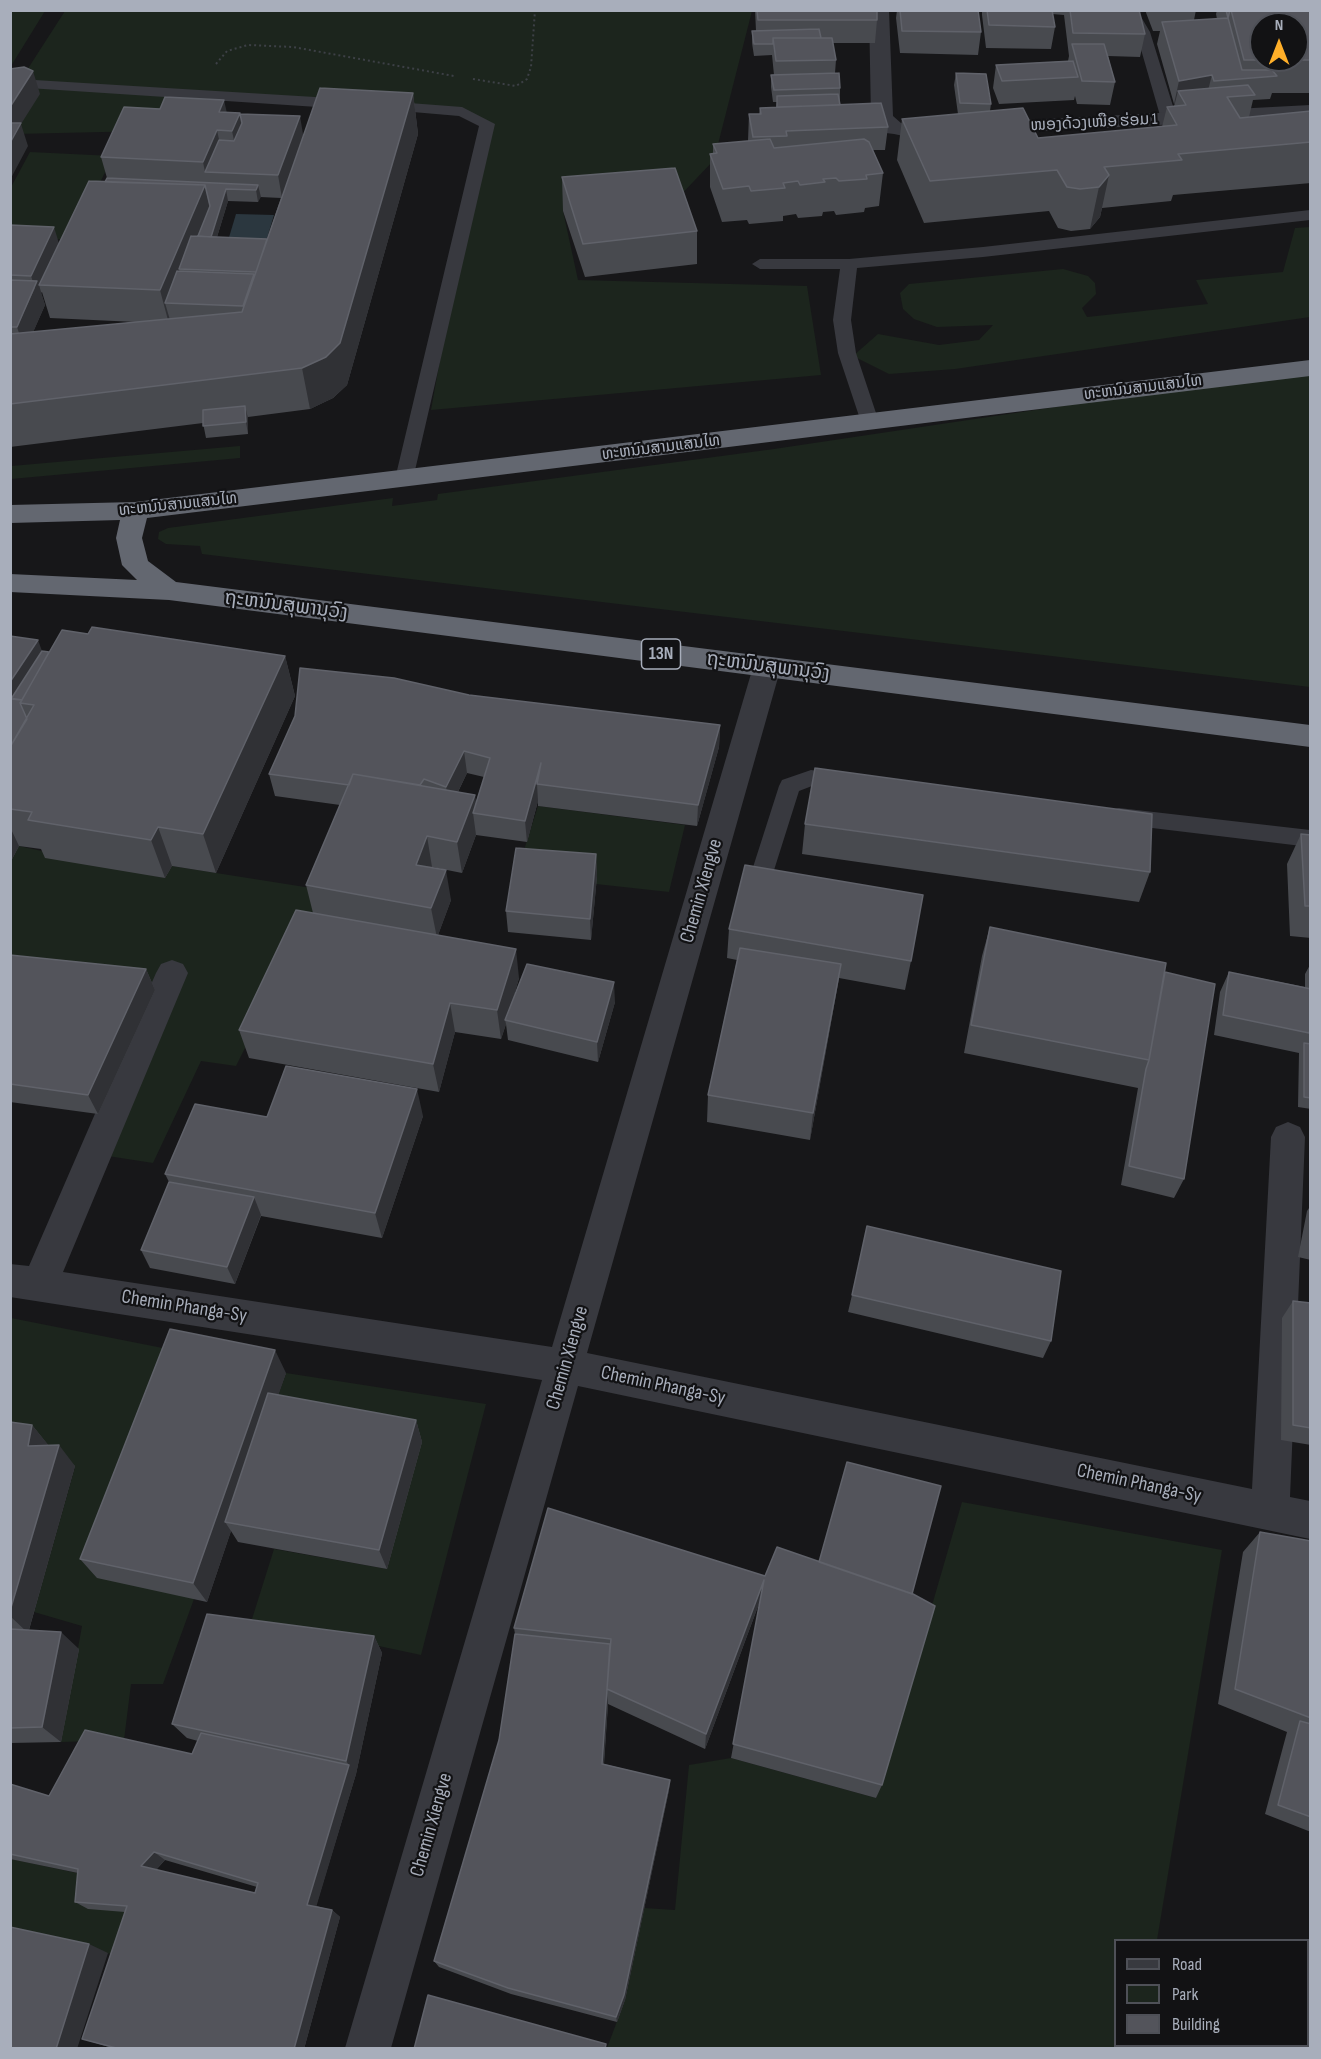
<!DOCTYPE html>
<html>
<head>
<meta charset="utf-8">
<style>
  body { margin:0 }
  #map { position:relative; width:1321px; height:2059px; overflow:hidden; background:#171719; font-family:"Sofia Sans Condensed",sans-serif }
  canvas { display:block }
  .frame { position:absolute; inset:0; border:12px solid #a8aebb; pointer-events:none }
  .legend { position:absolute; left:1114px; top:1939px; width:195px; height:108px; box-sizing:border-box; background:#121214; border:2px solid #4e5057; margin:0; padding:8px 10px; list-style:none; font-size:18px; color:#a8aebb }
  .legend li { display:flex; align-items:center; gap:12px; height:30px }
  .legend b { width:30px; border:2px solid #4e5057 }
  .north { position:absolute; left:1249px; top:12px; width:60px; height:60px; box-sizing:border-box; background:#121214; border:2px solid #4e5057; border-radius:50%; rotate:0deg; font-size:16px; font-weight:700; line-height:24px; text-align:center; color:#a8aebb }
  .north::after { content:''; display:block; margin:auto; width:21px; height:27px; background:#ffaf29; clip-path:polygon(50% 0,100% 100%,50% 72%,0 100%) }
</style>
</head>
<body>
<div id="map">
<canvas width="1321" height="2059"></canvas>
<div class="frame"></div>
<ul class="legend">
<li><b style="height:8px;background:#38393f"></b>Road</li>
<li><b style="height:16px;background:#1c251d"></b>Park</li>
<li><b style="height:16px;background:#53545b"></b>Building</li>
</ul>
<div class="north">N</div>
</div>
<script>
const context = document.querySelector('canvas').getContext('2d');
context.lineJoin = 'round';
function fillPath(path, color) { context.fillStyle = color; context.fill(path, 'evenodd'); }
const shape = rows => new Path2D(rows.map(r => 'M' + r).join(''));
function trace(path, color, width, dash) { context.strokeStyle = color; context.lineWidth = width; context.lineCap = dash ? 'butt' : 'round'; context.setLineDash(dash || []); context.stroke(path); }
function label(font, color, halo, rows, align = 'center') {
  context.font = font + ' "Sofia Sans Condensed","Noto Sans Lao",sans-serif'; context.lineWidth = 4.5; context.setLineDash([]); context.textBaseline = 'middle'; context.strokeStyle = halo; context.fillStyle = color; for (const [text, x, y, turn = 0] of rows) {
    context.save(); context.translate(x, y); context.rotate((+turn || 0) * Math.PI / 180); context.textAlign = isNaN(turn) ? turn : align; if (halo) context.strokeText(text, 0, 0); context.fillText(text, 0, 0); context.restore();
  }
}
fillPath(shape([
  [11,10,45,11,11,66,10,11],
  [65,11,752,11,714,160,675,201,563,211,578,280,807,286,821,375,431,410,468,205,487,124,474,117,210,94,148,131,15,134,18,84],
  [30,152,113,156,72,240,11,237,10,189],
  [1310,227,1310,317,955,369,889,374,853,356,878,334,939,345,979,340,993,325,937,327,914,319,903,309,900,293,909,284,1063,269,1088,276,1095,283,1096,294,1082,308,1087,317,1208,304,1196,280,1283,272,1295,228],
  [1310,369,1310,687,202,554,200,546,166,544,158,539,159,532,168,528,393,498,392,506,437,500,438,494,774,449],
  [240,446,240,458,11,479,11,466],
  [538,806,685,825,669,892,596,884,596,876,518,869],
  [19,846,165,878,172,866,324,890,236,1066,201,1061,153,1163,82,1152,98,1114,11,975,10,860],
  [11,1318,183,1352,194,1599,163,1684,131,1684,123,1748,97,1741,61,1742,82,1626,34,1612,75,1467,11,1442],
  [286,1373,486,1404,421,1655,252,1619,274,1549,387,1569,271,1414],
  [962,1502,1222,1550,1157,1940,1116,1940,1116,2046,1140,2046,1140,2048,607,2048,625,2000,644,1908,675,1910,689,1765,731,1758,876,1798],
  [11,1859,91,1876,139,1913,124,1957,11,1932]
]), '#1c251d');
fillPath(shape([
  [236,214,274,215,262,255,224,254]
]), '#2b373f');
trace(shape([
  [216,64,227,51,248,45,293,47,454,76],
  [473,79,516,86,527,79,531,67,535,10]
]), '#3d4046', 2, [2, 3]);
fillPath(shape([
  [1122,10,1137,10,1150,32,1177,119,1175,122,1169,124,1161,119,1136,32,1122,10],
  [18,79,348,99,356,104,348,109,13,87,10,84,18,79],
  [383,101,462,107,495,124,413,479,411,483,404,485,397,483,395,479,479,126,459,116,378,109,375,106,383,101],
  [1310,210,1310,220,983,257,857,268,851,320,856,353,879,422,870,428,861,422,838,353,833,320,840,269,760,269,752,264,760,259,849,259,983,247,1310,210],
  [811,770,847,775,855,777,858,783,855,789,847,791,812,786,799,791,769,886,766,892,758,895,750,892,747,886,779,786,782,780,811,770],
  [1119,808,1310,830,1310,847,1119,824,1111,822,1108,816,1111,810,1119,808]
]), '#38393f');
fillPath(shape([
  [869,10,889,10,893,116,901,123,913,126,1310,105,1310,117,913,138,894,134,886,133,871,118,869,10],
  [767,657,777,660,781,667,587,1353,1252,1489,1271,1137,1276,1127,1288,1122,1300,1127,1305,1137,1290,1497,1310,1501,1310,1539,578,1386,391,2048,345,2048,542,1380,10,1297,10,1264,29,1266,156,973,161,964,172,960,183,964,188,973,63,1272,552,1347,753,667,757,660,767,657]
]), '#38393f');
fillPath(shape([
  [1310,360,1310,376,147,518,142,538,148,561,176,582,1310,725,1310,747,169,600,10,592,10,574,137,580,122,565,116,538,120,520,10,523,10,505,135,502,1310,360]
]), '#636770');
fillPath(shape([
  [755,10,877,10,877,20,875,43,833,43,836,60,835,73,840,88,840,105,888,127,885,150,873,150,883,173,879,206,865,208,864,212,836,215,834,211,823,212,822,216,798,218,796,214,783,216,783,221,749,224,747,220,722,222,710,187,710,154,713,153,713,144,748,141,749,114,759,114,760,108,776,107,777,102,773,102,771,87,771,75,774,75,772,55,754,56,752,43,752,31,756,31],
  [897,10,978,10,981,32,978,55,900,53,896,18],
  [982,10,1139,10,1145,34,1140,57,1108,56,1115,82,1110,105,1077,104,1075,96,1074,100,999,104,993,88,996,65,1068,61,1069,56,1064,15,1052,14,1055,27,1051,49,986,48,982,15],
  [1145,10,1196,10,1194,20,1217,19,1216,14,1217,10,1311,10,1311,93,1272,93,1270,99,1253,100,1249,117,1311,111,1311,183,1173,195,1171,201,1102,208,1100,217,1090,229,1071,231,1058,228,1049,211,924,223,897,160,902,119,958,114,954,85,956,73,991,104,990,111,1038,138,1162,127,1167,107,1174,106,1175,103,1174,104,1157,44,1160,31,1153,31],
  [413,93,418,134,347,385,333,398,310,409,248,417,248,434,206,438,203,423,10,447,10,225,59,244,105,182,107,178,101,157,227,112,303,136],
  [260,197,281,198,267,239,217,237,228,201,258,202],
  [42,292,50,318,136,322,33,332,45,305,41,293],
  [562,177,697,231,697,264,585,277,563,211],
  [88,634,285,656,295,696,216,873,172,866,165,878,45,858,41,849,19,846,11,861,10,860,10,636,42,651,49,652],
  [469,695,720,725,719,747,697,826,538,806,538,801,527,842,476,835,462,873,432,867,451,900,438,935,519,978,512,1002,615,1002,598,1062,508,1040,506,1024,501,1039,455,1032,439,1092,249,1058,239,1030,313,913,306,885,340,805,275,796,269,774],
  [467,773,484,777,476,802,458,792],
  [805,824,1150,872,1139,902,802,854],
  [1301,834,1311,835,1311,938,1290,936,1287,864],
  [596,854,597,876,591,940,508,932,506,911],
  [990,927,1165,972,1184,1179,1174,1198,1121,1185,1138,1088,964,1053,982,956],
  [729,929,911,961,905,990,839,978,810,1140,707,1122,708,1095,737,960,727,958],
  [10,955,146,969,155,990,98,1114,10,1102],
  [1311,963,1311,1109,1298,1107,1299,1053,1214,1035,1220,992,1229,972,1305,987,1305,974],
  [423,1116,382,1238,261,1216,235,1284,150,1268,141,1250,169,1182,165,1174,267,1117],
  [1311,1205,1311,1260,1298,1257,1307,1211],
  [852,1295,1051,1341,1043,1358,848,1312],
  [1293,1301,1311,1303,1311,1445,1281,1440,1282,1318],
  [286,1373,278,1395,416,1420,422,1442,387,1569,238,1542,231,1531,207,1602,97,1578,80,1559],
  [10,1422,32,1425,48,1445,75,1466,29,1630,79,1649,61,1742,10,1743],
  [1260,1532,1311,1541,1311,1832,1265,1814,1287,1732,1218,1704,1243,1552],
  [765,1576,912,1594,882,1785,876,1798,731,1758,760,1601,705,1749,608,1704,604,1764,670,1780,669,1790,625,2000,617,2022,511,1994,439,1967,434,1961,499,1740,515,1634,514,1628],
  [374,1636,382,1653,356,1774,316,1906,332,1910,340,1917,304,2049,116,2049,82,2039,125,1912,88,1909,75,1902,78,1873,10,1859,10,1784,49,1796,192,1754,198,1741,187,1738,172,1724],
  [165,1860,257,1887,255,1893,156,1870],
  [1178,2046,1308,2046,1311,2049,1177,2049]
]), '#484a4f');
fillPath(shape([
  [33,71,40,94,21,124,28,146,10,180,10,143,15,134,10,119,10,107],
  [1212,75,1206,98,1178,91,1175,103,1174,104,1179,81],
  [413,93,418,134,347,385,333,398,310,409,302,368],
  [224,100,231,131,219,112],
  [240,113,247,146,239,164,232,131],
  [300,116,304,140,282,198,278,175],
  [217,130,224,163,205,172,203,162],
  [1109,175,1100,217,1090,229,1099,187],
  [205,185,212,218,179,269,183,288,165,303,170,320,169,324,160,290],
  [258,185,261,197,258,202,256,190],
  [226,189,228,201,210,260,207,248],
  [54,227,61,250,39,285,45,305,25,351,17,327,35,288,31,276],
  [245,406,248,418,248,434,246,422],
  [38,640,46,662,10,708,10,682],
  [285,656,295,696,216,873,203,834],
  [720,725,719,747,697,826,698,805],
  [464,751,467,773,450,808,446,787],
  [541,763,537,784,538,801,527,842,525,821],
  [475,795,478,814,473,813,476,835,462,873,457,842],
  [10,827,19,846,11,861,10,859],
  [158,827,172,866,165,878,151,840],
  [427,836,432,867,422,895,416,865],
  [596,854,597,876,591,940,590,919],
  [446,870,451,900,437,938,431,908],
  [516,949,519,978,507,1020,505,1020,506,1024,501,1039,497,1010],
  [841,964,836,993,810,1140,813,1113],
  [146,969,155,990,98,1114,88,1095],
  [614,982,615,1002,598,1062,597,1042],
  [450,1003,455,1032,439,1092,433,1064],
  [417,1089,423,1116,382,1238,375,1213],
  [254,1197,261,1215,235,1284,227,1267],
  [275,1350,286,1373,234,1523,225,1522,231,1531,207,1602,193,1583],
  [416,1420,422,1442,387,1569,379,1550],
  [32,1425,50,1447,28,1446],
  [59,1445,75,1466,28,1633,10,1616,10,1611],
  [764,1580,761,1598,705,1749,706,1734],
  [61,1632,79,1649,61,1742,42,1727],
  [374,1636,382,1653,356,1774,315,1911,307,1905,349,1765,346,1761],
  [607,1694,608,1704,603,1773,602,1764],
  [670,1780,669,1790,625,2000,617,2022,616,2017],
  [154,1852,165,1860,152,1874,141,1866],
  [332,1910,340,1917,304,2049,294,2049],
  [89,1944,108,1953,77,2049,56,2049]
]), '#303135');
const building = shape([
  [757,10,877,10,877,20,758,20,757,10],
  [900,10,978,10,981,32,902,31,900,10],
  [987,10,1052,10,1055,27,989,25,987,10],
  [1070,10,1139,10,1145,34,1073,33,1070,10],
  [1226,10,1230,10,1228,18,1226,10],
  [1231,10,1311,10,1311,60,1244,60,1231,10],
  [1261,24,1297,24,1297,60,1261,60,1261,24],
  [1228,18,1242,70,1272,70,1277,76,1214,81,1212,75,1179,81,1162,22,1228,18],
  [819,29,821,38,773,38,773,44,754,44,752,31,819,29],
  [773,38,832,38,836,60,776,61,773,38],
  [1072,44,1104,44,1115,82,1082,81,1072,44],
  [1073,61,1078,77,1002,81,996,65,1073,61],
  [24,67,33,71,10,107,10,69,24,67],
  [839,73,840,88,774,90,771,75,839,73],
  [956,73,986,74,991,104,960,103,956,73],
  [1248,85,1255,95,1227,97,1240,118,1311,111,1311,142,1178,154,1182,160,1104,167,1109,175,1099,187,1080,189,1067,187,1057,170,930,181,902,119,1023,108,1038,138,1177,125,1167,107,1186,105,1178,91,1248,85],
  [320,88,413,93,340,343,326,357,302,368,10,404,10,334,242,312,320,88],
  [838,94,840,105,777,107,777,96,838,94],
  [165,97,224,100,219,112,240,113,232,131,217,130,203,162,101,157,124,107,160,109,165,97],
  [881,103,888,127,786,131,787,136,753,137,749,114,761,114,760,108,881,103],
  [240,114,300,116,278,175,205,172,219,140,234,141,242,123,240,114],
  [10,123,21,123,10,143,10,123],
  [770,139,774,148,864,139,869,142,883,173,866,175,867,179,839,181,836,178,823,179,825,182,800,185,798,181,783,183,785,188,751,191,749,186,723,189,710,154,717,153,713,144,770,139],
  [675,168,697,231,583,244,562,177,675,168],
  [107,178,258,185,256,190,226,189,211,237,198,236,210,206,205,185,105,182,107,178],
  [89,181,205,185,160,290,39,285,89,181],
  [10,225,54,227,31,276,10,275,10,225],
  [191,236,267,239,256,272,179,269,191,236],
  [177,271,254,274,243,306,165,303,177,271],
  [10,280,37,281,17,327,10,327,10,280],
  [245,406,246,422,203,426,203,410,245,406],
  [92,627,285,656,203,834,158,827,151,840,28,820,32,812,10,809,10,747,34,705,20,703,62,630,88,634,92,627],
  [10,636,38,640,10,682,10,636],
  [42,651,49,652,22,700,11,699,42,651],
  [300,668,394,678,469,695,720,725,698,805,537,784,541,763,525,821,473,813,490,758,464,751,446,787,424,779,420,785,353,774,349,785,269,774,295,716,300,668],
  [10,698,22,700,20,703,27,719,10,747,10,698],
  [815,768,1152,814,1150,872,805,824,815,768],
  [353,774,475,795,457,842,427,836,416,865,446,870,431,908,306,885,353,774],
  [1301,834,1311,835,1311,906,1305,906,1301,834],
  [516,848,596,854,590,919,506,911,516,848],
  [745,865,923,895,911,961,729,929,745,865],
  [296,910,516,949,497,1010,450,1003,433,1064,239,1030,296,910],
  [990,927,1166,963,1149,1060,971,1025,990,927],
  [740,948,841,964,813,1113,708,1095,740,948],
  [10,955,146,969,88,1095,10,1084,10,955],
  [527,964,614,982,597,1042,505,1020,527,964],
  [1165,972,1215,984,1184,1179,1129,1166,1146,1069,1149,1060,1165,972],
  [1229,972,1311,989,1311,1027,1309,1033,1223,1015,1229,972],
  [1304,1043,1311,1044,1311,1098,1304,1097,1304,1043],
  [286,1066,417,1089,375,1213,165,1174,195,1104,267,1117,286,1066],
  [169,1182,254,1197,227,1267,141,1250,169,1182],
  [867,1226,1061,1271,1051,1341,852,1295,867,1226],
  [1293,1301,1311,1303,1311,1428,1293,1425,1293,1301],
  [170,1329,275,1350,193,1583,80,1559,170,1329],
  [268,1393,416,1420,379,1550,225,1522,268,1393],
  [10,1422,32,1425,28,1446,59,1445,10,1611,10,1422],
  [847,1462,941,1486,912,1594,819,1562,847,1462],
  [548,1508,765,1576,777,1547,913,1594,935,1606,882,1785,733,1744,764,1580,706,1734,607,1689,611,1639,514,1628,548,1508],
  [1260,1532,1311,1541,1311,1718,1235,1689,1260,1532],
  [207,1614,374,1636,346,1761,172,1724,207,1614],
  [10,1629,61,1632,42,1727,10,1728,10,1629],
  [515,1634,610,1644,602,1764,670,1780,624,1995,616,2017,508,1988,434,1961,499,1740,515,1634],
  [1300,1721,1311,1724,1311,1817,1278,1805,1300,1721],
  [85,1730,192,1754,201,1733,349,1765,307,1905,332,1910,294,2049,120,2049,82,2039,127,1906,75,1902,78,1869,10,1854,10,1784,49,1796,85,1730],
  [154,1852,258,1883,255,1893,141,1866,154,1852],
  [10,1927,89,1944,56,2049,10,2049,10,1927],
  [1308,1990,1311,1991,1311,2049,1195,2049,1195,2046,1308,2046,1308,1990],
  [428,1995,606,2044,605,2049,414,2049,428,1995]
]);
fillPath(building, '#53545b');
trace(building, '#60626a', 1.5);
label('16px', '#a8aebb', '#121214', [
  ["ໜອງດ້ວງເໜືອ ຮ່ອມ 1",1094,123,-3],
  ["ທະຫນົນສາມແສນໄທ",1143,388,-7],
  ["ທະຫນົນສາມແສນໄທ",661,448,-7],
  ["ທະຫນົນສາມແສນໄທ",178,505,-6]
]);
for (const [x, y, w] of [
  [661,654,39]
]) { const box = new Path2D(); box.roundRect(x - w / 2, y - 15, w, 30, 4.5); context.fillStyle = '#121214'; context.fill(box); trace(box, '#a8aebb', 1.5); }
label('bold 18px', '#a8aebb', null, [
  ["13N",661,654]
]);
label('20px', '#a8aebb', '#121214', [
  ["ຖະຫນົນສຸພານຸວົງ",286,606,7],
  ["ຖະຫນົນສຸພານຸວົງ",768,667,7],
  ["Chemin Xiengve",702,891,-74],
  ["Chemin Phanga-Sy",184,1307,9],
  ["Chemin Xiengve",568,1358,-74],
  ["Chemin Phanga-Sy",663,1386,12],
  ["Chemin Phanga-Sy",1139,1484,12],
  ["Chemin Xiengve",432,1825,-74]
]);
</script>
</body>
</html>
